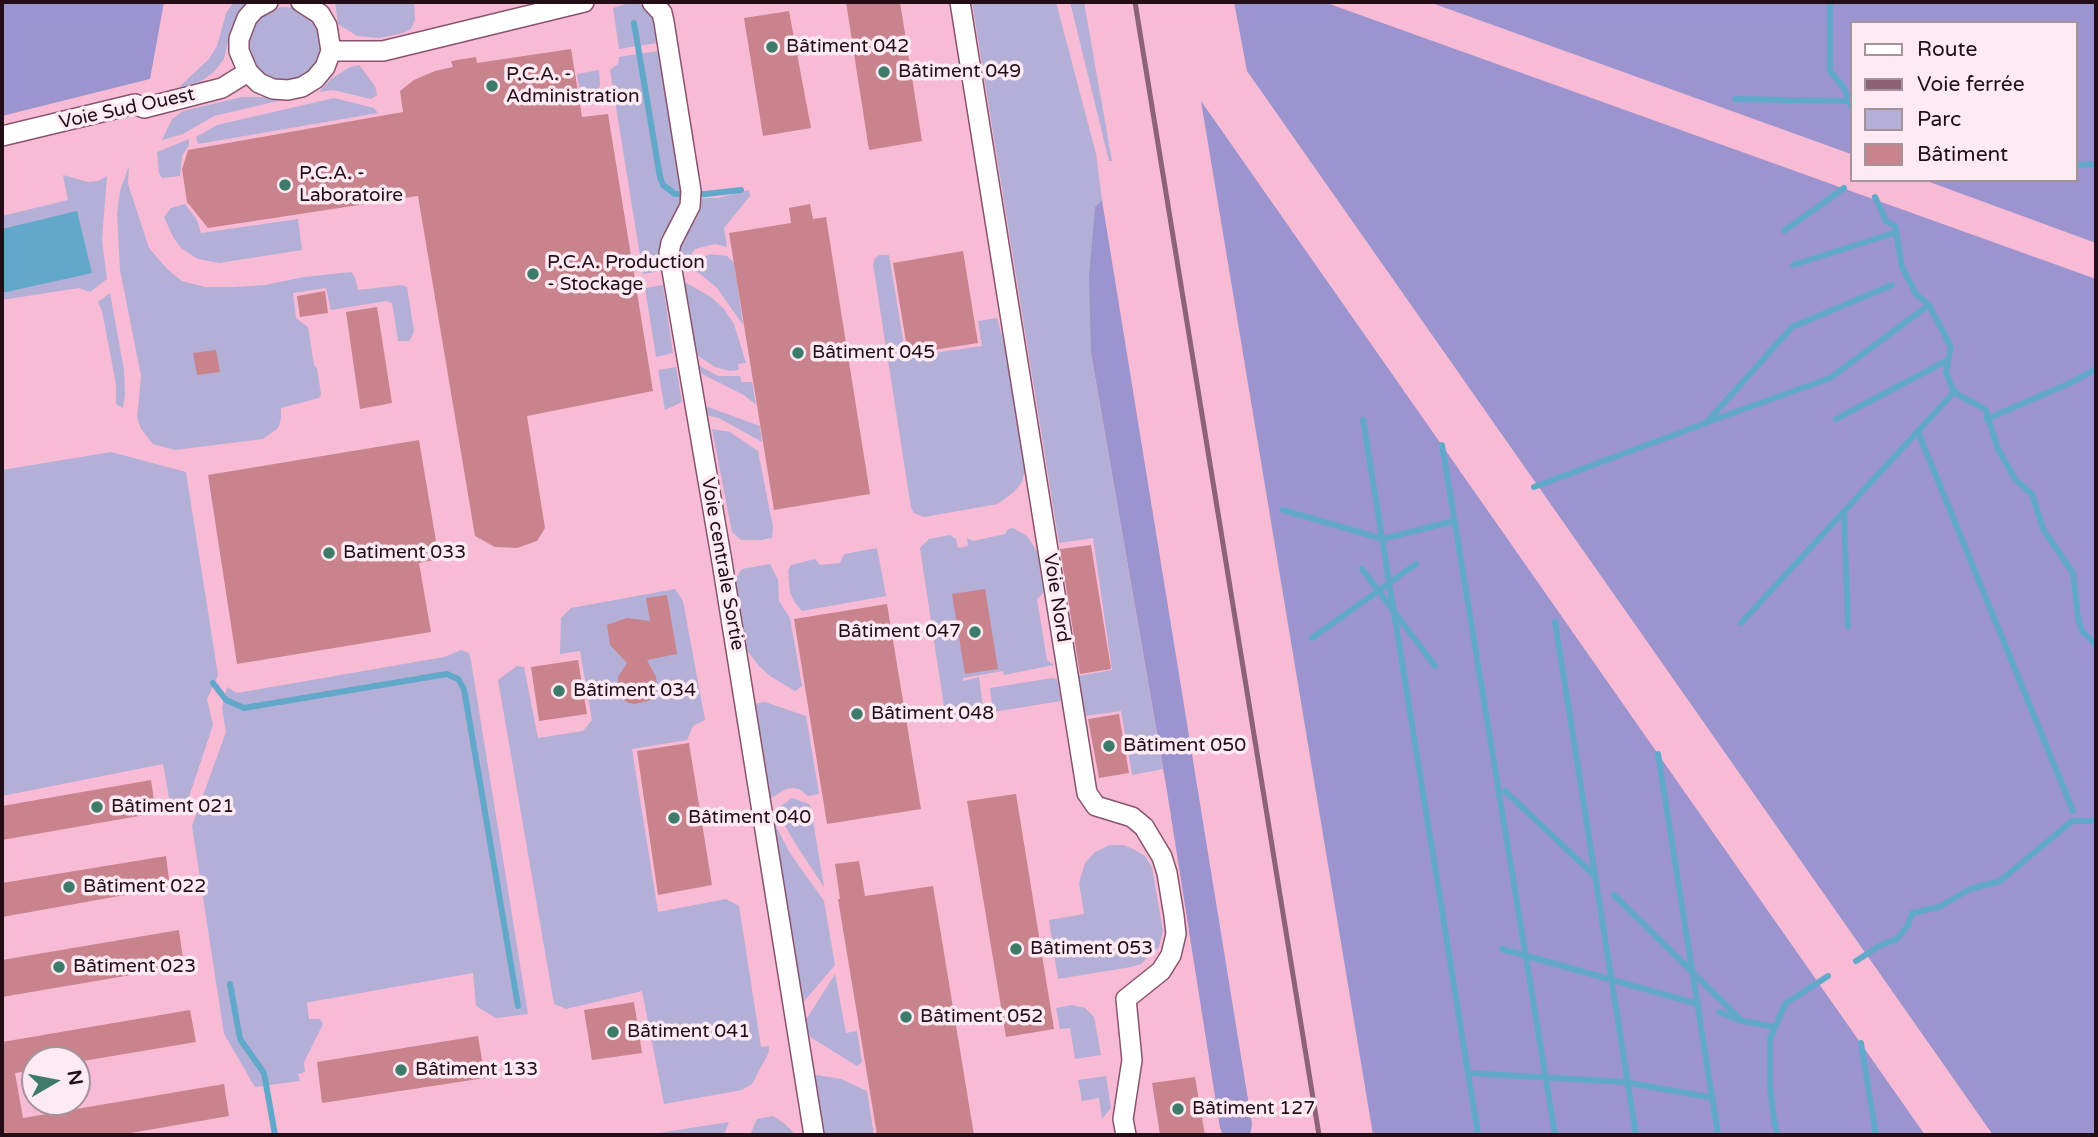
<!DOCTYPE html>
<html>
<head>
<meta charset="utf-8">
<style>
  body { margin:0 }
  #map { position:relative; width:2098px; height:1137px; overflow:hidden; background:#f8bbd6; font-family:"Varela Round",sans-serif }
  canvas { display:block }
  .frame { position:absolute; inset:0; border:4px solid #230e18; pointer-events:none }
  .legend { position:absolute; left:1850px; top:21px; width:228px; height:161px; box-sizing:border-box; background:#feeaf2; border:2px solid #a6929b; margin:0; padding:9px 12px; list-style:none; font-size:21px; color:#230e18 }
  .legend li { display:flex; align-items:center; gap:14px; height:35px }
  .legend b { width:35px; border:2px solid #a6929b }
  .north { position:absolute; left:21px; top:1046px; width:70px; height:70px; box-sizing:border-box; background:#feeaf2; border:2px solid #a6929b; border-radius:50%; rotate:80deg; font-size:19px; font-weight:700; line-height:28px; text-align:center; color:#230e18 }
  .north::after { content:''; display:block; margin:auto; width:24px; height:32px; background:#3e7c69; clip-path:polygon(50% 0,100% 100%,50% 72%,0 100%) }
</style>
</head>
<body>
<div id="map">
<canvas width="2098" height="1137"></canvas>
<div class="frame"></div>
<ul class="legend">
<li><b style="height:9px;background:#fff"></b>Route</li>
<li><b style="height:9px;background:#8b6375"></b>Voie ferrée</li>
<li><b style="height:19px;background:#b4afd6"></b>Parc</li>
<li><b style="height:19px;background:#c9838d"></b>Bâtiment</li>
</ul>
<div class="north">N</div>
</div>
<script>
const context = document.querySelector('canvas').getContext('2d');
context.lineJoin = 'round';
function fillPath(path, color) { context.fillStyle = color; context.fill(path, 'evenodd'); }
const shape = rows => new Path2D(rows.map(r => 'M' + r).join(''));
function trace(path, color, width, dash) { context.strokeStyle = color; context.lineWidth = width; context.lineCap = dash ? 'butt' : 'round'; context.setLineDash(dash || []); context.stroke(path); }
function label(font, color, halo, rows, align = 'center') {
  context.font = font + ' "Varela Round",sans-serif'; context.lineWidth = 7; context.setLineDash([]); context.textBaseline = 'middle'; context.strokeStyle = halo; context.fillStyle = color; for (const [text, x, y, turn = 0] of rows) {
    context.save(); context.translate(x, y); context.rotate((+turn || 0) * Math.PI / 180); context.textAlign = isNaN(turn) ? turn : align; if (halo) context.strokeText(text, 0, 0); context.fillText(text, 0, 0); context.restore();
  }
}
fillPath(shape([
  [234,2,248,2,238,14,231,29,224,59,214,72,200,82,179,87,209,59,217,46,226,13],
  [335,2,414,2,415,20,411,29,403,33,380,38,357,36,338,24],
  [632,2,637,2,649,12,656,27,657,43,619,49,613,8],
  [972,2,1056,2,1096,154,1102,200,1095,207,1091,354,1163,769,1132,775,1121,711,1085,716,1078,676,1112,670,1093,538,1059,543],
  [1070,2,1084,2,1112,161,1109,161],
  '248 44a37 37 0 1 1 74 0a37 37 0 1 1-74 0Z',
  [658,51,681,190,678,210,661,238,659,253,661,271,643,274,610,70,618,64,619,57],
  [359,65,375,86,377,95,371,99,333,90,319,92,331,79,350,67],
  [599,70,600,85,597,95,582,102,577,74],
  [242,97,263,97,282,100,214,116,183,134,162,140,172,119,183,111],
  [334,98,374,108,378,113,198,144,196,137,217,125],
  [189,139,189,145,182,156,180,176,162,178,159,173,157,152],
  [129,166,128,184,149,248,167,269,182,281,205,287,234,287,265,285,304,277,351,272,355,277,358,290,402,285,407,287,414,331,412,336,409,341,398,341,392,303,386,301,331,310,326,288,293,293,296,318,308,327,314,365,317,368,321,394,319,398,281,408,281,419,278,428,263,439,175,450,153,444,141,429,137,418,141,376,120,270,117,213,120,191],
  [63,175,88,182,98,181,107,176,102,240,107,279,90,292,79,288,2,300,2,216,68,200],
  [749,190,750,196,724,228,727,247,715,244,695,249,681,267,681,245,698,216,702,198,718,198],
  [185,204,197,220,201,233,298,219,302,250,219,263,198,259,181,248,173,237,164,217,171,208],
  [710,254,727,256,734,263,743,325,717,288,699,273,690,270,697,261],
  [879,255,889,255,906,357,982,346,978,321,997,318,1007,354,1025,469,1022,482,1015,491,998,504,924,517,914,513,911,508,873,264,875,258],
  [683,281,711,297,724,309,734,324,746,363,738,364,739,370,730,371,715,367,695,354],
  [663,285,673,353,656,357,645,288],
  [110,293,124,370,125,395,123,408,116,404,116,384,102,311,98,302],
  [696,364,718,376,740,376,742,382,752,382,756,405,744,395,702,374],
  [676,367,682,402,665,410,658,370],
  [708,407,760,426,762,442,719,418,705,415,704,409],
  [712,429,730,432,758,451,773,527,772,538,761,540,741,540,732,532],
  [111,452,186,472,218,675,207,699,213,725,188,800,170,803,163,764,2,796,2,470],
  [1013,528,1027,536,1037,551,1044,592,1037,599,1047,660,1054,665,1004,675,1003,671,963,678,963,681,979,677,984,715,955,721,952,718,946,720,920,548,929,539,950,535,956,539,958,548,968,546,967,538,973,541,1005,534,1008,529],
  [877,548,886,596,802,611,795,603,790,593,788,570,791,565,815,559,820,565,840,563,844,554],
  [770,564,778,580,779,601,790,618,802,686,795,691,770,676,759,666,743,645,733,582,742,569],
  [675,589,683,601,705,720,693,726,687,740,632,749,658,912,726,899,739,906,761,1047,769,1046,769,1052,752,1084,742,1090,664,1104,642,991,566,1009,554,1004,498,680,517,666,524,667,538,738,583,731,592,720,580,651,560,654,561,618,571,608],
  [461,650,469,653,471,661,528,1014,496,1018,476,1006,473,973,310,1002,307,1003,309,1019,320,1019,323,1024,304,1062,305,1072,298,1074,300,1081,255,1087,224,1034,192,826,226,732,222,708,227,687,237,693,444,657],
  [1052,678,1057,679,1061,701,993,712,990,688],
  [765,702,806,716,819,794,808,796,799,789,793,788,786,789,768,800,753,706,755,704],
  [792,798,809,804,811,808,824,887,795,843,780,817,781,806],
  [770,815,790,853,824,901,835,965,800,1006],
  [1110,845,1124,845,1135,850,1145,856,1152,867,1163,931,1159,947,1141,964,1131,967,1058,979,1049,920,1084,914,1079,883,1085,863,1095,852],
  [835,974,846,1033,857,1031,862,1062,857,1066,807,1035,804,1023],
  [1072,1005,1085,1008,1094,1017,1101,1055,1075,1059,1070,1028,1060,1029,1056,1008],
  [817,1075,841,1079,867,1091,874,1135,825,1134,822,1129,813,1078],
  [1106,1076,1111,1108,1102,1119,1099,1098,1082,1101,1078,1080],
  [773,1116,785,1124,796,1135,750,1135,757,1119],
  [729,1122,724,1135,646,1135]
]), '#b4afd6');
fillPath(shape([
  [2,2,164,2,150,79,2,116],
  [1234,2,1324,2,2096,279,2096,1135,1993,1135,1247,71],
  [1429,2,2096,2,2096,243,1924,180,2075,180,2075,23,1851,23,1851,154],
  [1201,101,1658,754,1925,1135,1373,1135],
  [1102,200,1252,1124,1250,1135,1223,1135,1220,1128,1166,785,1091,353,1089,277,1095,207]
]), '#9c94cf');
fillPath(shape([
  [77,211,92,273,2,293,2,229]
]), '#62a8ca');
trace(shape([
  [1830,2,1830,71,1844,88,1851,106],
  [2092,2,2096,2],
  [634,23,660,177,663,185,675,194,706,194,741,190],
  [1735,99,1850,101],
  [2075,165,2096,164],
  [1875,197,1886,221,1895,226,1902,267,1916,294,1929,305,1951,347,1946,372,1952,388,1960,396,1985,409,1998,449,2015,479,2032,494,2043,529,2073,573,2078,618,2082,631,2096,645],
  [1784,231,1844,188],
  [1793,265,1897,232],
  [1836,419,1946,361],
  [1987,419,2070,383,2096,369],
  [1363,420,1478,1135],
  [1708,422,1830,378,1929,305],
  [1918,432,2073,811],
  [1442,445,1555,1135],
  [1534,487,1706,423,1792,327,1892,285],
  [1283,510,1383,539,1454,521],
  [1844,512,1848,626],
  [1362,569,1435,666],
  [1555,622,1636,1135],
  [1741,623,1955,391],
  [1312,638,1416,564],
  [213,683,226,700,244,708,447,674,458,679,464,689,518,1006],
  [1658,754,1718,1135],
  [1505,791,1595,876],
  [1614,895,1742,1021],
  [1502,949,1698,1004],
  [1856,961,1881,945,1897,939,1908,925,1912,913,1939,907,1970,889,2000,881,2072,821,2096,821],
  [230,984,240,1039,264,1073,275,1135],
  [1719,1012,1742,1021,1775,1027],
  [1861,1043,1876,1135],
  [1468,1073,1625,1082,1713,1098],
  [1778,1135,1775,1127,1770,1088,1770,1039,1785,1004,1828,976]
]), '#62a8ca', 6);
fillPath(shape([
  [846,2,900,2,922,141,869,150],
  [789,11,811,128,763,136,744,18],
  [571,49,582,117,608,114,653,391,527,416,545,528,537,541,517,548,495,547,475,536,418,196,208,228,187,202,182,169,188,150,403,112,400,91,414,80,435,71,453,67,451,61,476,57,477,63],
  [810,204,813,219,826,217,870,494,774,510,729,233,791,223,789,208],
  [963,251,978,343,908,354,893,263],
  [325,291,328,313,300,317,297,296],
  [377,307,392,403,360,409,346,312],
  [216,350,220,372,197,375,193,353],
  [419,440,439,559,419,563,431,632,237,664,208,475],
  [1091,545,1111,669,1080,674,1060,549],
  [985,589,998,669,965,674,952,594],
  [667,595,677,654,647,660,656,677,657,692,648,701,634,704,626,702,618,691,618,677,627,663,610,645,607,625,627,618,650,621,646,598],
  [887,604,921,809,827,824,794,619],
  [578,660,587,714,539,721,531,667],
  [1119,714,1129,773,1099,778,1088,719],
  [689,743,712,885,658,895,637,751],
  [151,780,156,813,2,840,2,806],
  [1016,794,1054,1029,1006,1037,967,801],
  [166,856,170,887,2,917,2,883],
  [859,861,865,896,933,886,974,1135,877,1135,838,899,840,899,835,864],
  [179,930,184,966,2,997,2,960],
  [634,1002,642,1053,592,1060,584,1010],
  [190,1010,196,1042,77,1062,77,1060,35,1060,35,1070,15,1073,23,1118,224,1084,229,1116,119,1135,2,1135,2,1042],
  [478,1036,485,1078,322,1103,317,1062],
  [1195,1077,1205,1135,1160,1135,1152,1083]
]), '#c9838d');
const minor = shape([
  [268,2,255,9,247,18,239,39,239,51,248,72,259,83,273,89,288,90,302,87,315,79,325,67,331,51,327,26,320,14,301,2],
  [652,2,662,13,664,22,691,191,690,206,671,243,669,253,722,562,814,1135],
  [960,2,1087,793,1096,806,1132,817,1144,827,1162,857,1167,873,1174,916,1176,934,1171,955,1161,971,1126,999,1132,1060,1123,1119,1126,1135],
  [331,51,383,51,584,2],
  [2,136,135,104,144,108,222,88,248,72]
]);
trace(minor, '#88536c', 22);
trace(minor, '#fff', 19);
trace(shape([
  [1135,2,1319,1135]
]), '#8b6375', 5);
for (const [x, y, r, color] of [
  [772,47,7,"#3e7c69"],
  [884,72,7,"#3e7c69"],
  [492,86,7,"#3e7c69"],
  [285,185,7,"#3e7c69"],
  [533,274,7,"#3e7c69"],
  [798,353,7,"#3e7c69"],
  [329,553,7,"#3e7c69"],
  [975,632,7,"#3e7c69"],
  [559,691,7,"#3e7c69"],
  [857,714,7,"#3e7c69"],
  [1109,746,7,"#3e7c69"],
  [97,807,7,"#3e7c69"],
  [674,818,7,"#3e7c69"],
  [69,887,7,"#3e7c69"],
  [1016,949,7,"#3e7c69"],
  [59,967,7,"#3e7c69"],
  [906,1017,7,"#3e7c69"],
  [613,1032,7,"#3e7c69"],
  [401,1070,7,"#3e7c69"],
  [1178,1109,7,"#3e7c69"]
]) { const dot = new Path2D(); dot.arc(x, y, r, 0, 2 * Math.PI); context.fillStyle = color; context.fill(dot); trace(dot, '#feeaf2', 2.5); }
label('19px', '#230e18', '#feeaf2', [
  ["Bâtiment 042",786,47],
  ["Bâtiment 049",898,72],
  ["P.C.A. -",506,75],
  ["Administration",506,97],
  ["P.C.A. -",299,174],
  ["Laboratoire",299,196],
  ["P.C.A. Production",547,263],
  ["- Stockage",547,285],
  ["Bâtiment 045",812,353],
  ["Batiment 033",343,553],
  ["Bâtiment 047",961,632,"right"],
  ["Bâtiment 034",573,691],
  ["Bâtiment 048",871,714],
  ["Bâtiment 050",1123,746],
  ["Bâtiment 021",111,807],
  ["Bâtiment 040",688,818],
  ["Bâtiment 022",83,887],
  ["Bâtiment 053",1030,949],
  ["Bâtiment 023",73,967],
  ["Bâtiment 052",920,1017],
  ["Bâtiment 041",627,1032],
  ["Bâtiment 133",415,1070],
  ["Bâtiment 127",1192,1109]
], 'left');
label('19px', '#230e18', '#feeaf2', [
  ["Voie Sud Ouest",127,109,-12],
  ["Voie centrale Sortie",722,564,80],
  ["Voie Nord",1056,598,81]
]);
</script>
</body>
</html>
